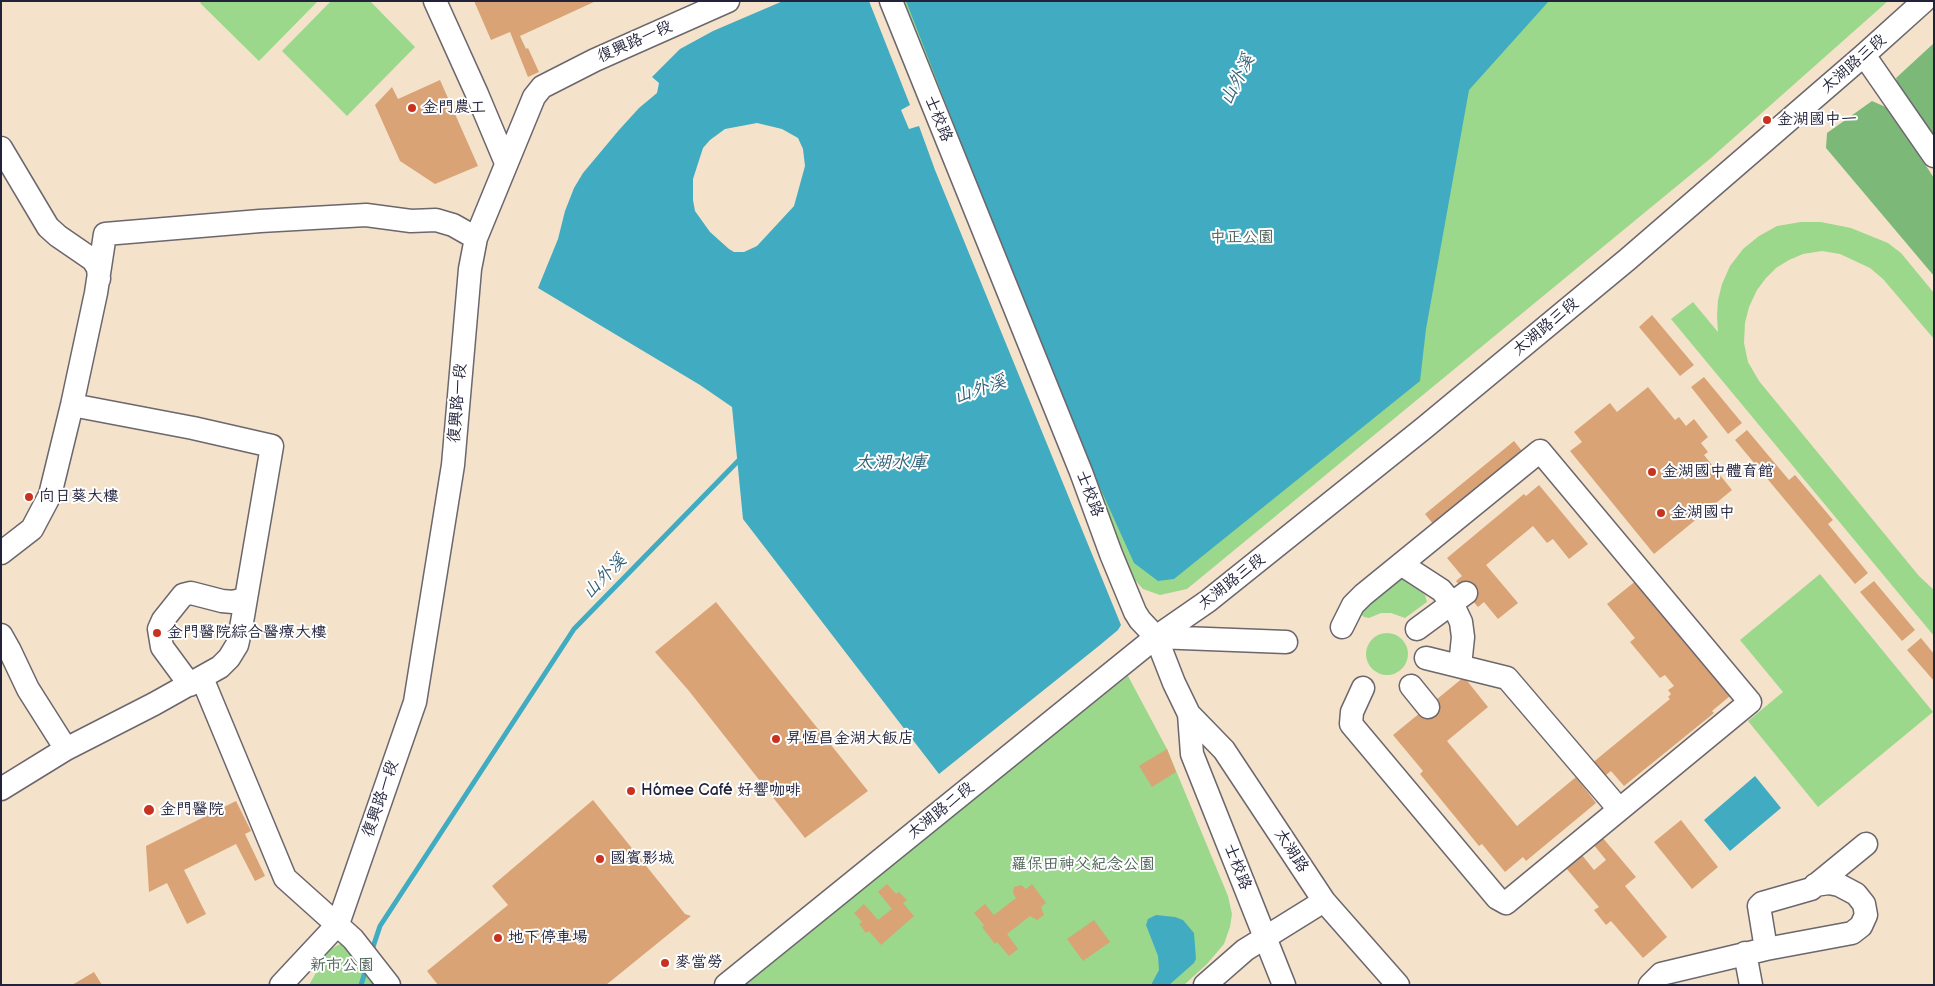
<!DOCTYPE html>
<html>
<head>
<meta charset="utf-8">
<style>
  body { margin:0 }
  #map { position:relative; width:1935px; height:986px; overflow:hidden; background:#f4e3ca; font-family:"Balsamiq Sans",sans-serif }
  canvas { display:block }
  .frame { position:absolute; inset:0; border:2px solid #22223b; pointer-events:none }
</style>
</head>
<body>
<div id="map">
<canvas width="1935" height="986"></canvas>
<div class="frame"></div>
</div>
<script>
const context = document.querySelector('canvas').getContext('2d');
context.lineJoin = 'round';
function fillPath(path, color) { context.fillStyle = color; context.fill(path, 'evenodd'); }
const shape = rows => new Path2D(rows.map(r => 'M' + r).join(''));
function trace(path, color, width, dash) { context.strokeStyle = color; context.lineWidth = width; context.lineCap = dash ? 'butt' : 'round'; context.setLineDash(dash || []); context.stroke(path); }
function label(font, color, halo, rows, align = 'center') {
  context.font = font + ' "Balsamiq Sans","LXGW WenKai TC",sans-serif'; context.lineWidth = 4; context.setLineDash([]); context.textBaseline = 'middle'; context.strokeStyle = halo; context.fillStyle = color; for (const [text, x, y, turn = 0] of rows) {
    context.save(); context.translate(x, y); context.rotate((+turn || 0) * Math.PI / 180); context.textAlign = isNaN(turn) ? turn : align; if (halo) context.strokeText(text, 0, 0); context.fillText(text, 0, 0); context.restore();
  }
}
fillPath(shape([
  [202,1,318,1,259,61,200,3],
  [331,1,370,1,415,47,347,116,282,51],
  [891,1,1888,1,1711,158,1187,589,1160,595,1143,589,1111,554],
  [1801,222,1821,222,1851,228,1888,243,1901,253,1934,293,1934,339,1883,279,1870,268,1840,254,1822,251,1803,254,1789,260,1776,268,1766,278,1757,290,1749,307,1745,323,1744,343,1748,362,1759,381,1919,576,1934,590,1934,636,1671,319,1693,302,1718,332,1717,316,1718,300,1722,284,1730,266,1743,249,1759,236,1777,226],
  [1820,574,1933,712,1818,807,1748,721,1783,692,1740,640],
  [1394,579,1402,579,1423,593,1425,595,1427,602,1405,618,1391,613,1381,613,1369,618,1364,617,1359,612],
  '1366 654a21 21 0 1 1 42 0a21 21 0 1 1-42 0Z',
  [1128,676,1167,749,1228,896,1232,914,1230,927,1224,944,1207,964,1184,985,748,985,744,980],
  [346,941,382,985,309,985,329,950]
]), '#9bd88c');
fillPath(shape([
  [1934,43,1934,141,1899,89,1896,78],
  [1872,101,1899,113,1909,140,1934,178,1934,276,1826,148,1827,133]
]), '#7cb878');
fillPath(shape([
  [783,1,869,1,910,105,901,110,909,129,919,126,935,170,1121,625,1118,630,1100,645,939,774,743,519,732,407,700,385,538,288,558,239,565,211,574,188,583,173,619,130,639,108,657,93,659,83,652,77,680,49,713,31],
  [757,123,782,129,798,138,803,149,805,166,794,206,757,246,744,252,734,252,729,249,710,232,695,211,693,200,693,179,703,148,710,140,725,129],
  [906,1,1549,1,1469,90,1426,329,1420,381,1174,579,1158,581,1134,563,1064,408],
  [1755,776,1781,808,1730,851,1704,820],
  [1156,915,1175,917,1183,920,1194,933,1196,959,1194,963,1169,985,1151,985,1159,970,1158,956,1146,925,1148,919]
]), '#41acc1');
trace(shape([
  [371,953,380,926,574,629,742,457],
  [361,985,367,966]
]), '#41acc1', 5);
fillPath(shape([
  [474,1,596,1,520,36,526,49,528,48,539,72,528,77,510,32,491,40],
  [440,80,478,166,435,184,400,161,375,105,392,87,398,99],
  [1652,315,1694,365,1680,376,1639,327],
  [1704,377,1742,423,1728,434,1691,387],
  [1648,387,1675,420,1679,417,1686,426,1694,419,1708,437,1701,443,1708,452,1704,455,1732,490,1654,554,1570,451,1582,442,1574,432,1610,403,1617,412],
  [1747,430,1789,480,1795,475,1833,520,1828,524,1868,573,1855,584,1735,440],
  [1514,441,1522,451,1433,524,1425,514],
  [1539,485,1588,544,1569,559,1553,539,1547,543,1533,526,1486,565,1518,603,1498,619,1484,602,1478,607,1456,581,1462,576,1447,558,1524,494,1526,496],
  [1637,580,1730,696,1712,711,1714,713,1624,786,1611,771,1602,778,1591,764,1670,699,1668,697,1671,694,1668,690,1674,686,1665,675,1660,678,1630,642,1635,638,1607,604],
  [1874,581,1915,630,1902,641,1860,592],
  [716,602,868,791,805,838,689,691,655,652],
  [1921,638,1934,654,1934,681,1907,650],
  [1464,677,1488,707,1447,741,1517,826,1576,777,1596,803,1526,861,1523,857,1505,872,1482,844,1479,846,1420,774,1423,771,1393,735],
  [1167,749,1176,772,1152,787,1139,766],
  [593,800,685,914,691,916,606,985,438,985,427,971,508,905,492,886],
  [236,801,251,831,245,834,265,876,255,881,236,844,184,870,206,914,187,924,167,883,149,892,146,846],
  [1681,820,1718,867,1692,889,1654,842],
  [1602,837,1636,877,1625,886,1667,937,1643,958,1611,921,1606,925,1594,910,1599,907,1566,868,1582,855,1594,870,1606,860,1593,844],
  [887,884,896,894,899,892,907,900,903,903,914,916,881,945,869,931,866,933,859,924,862,922,854,913,864,904,878,920,892,909,878,892],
  [1032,884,1046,903,1041,907,1044,915,1037,920,1030,916,1007,934,1018,949,1009,956,997,942,995,944,982,927,984,925,974,913,985,904,994,915,1016,898,1013,893,1014,887,1021,885,1026,889],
  [1094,920,1110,942,1083,961,1067,939],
  [94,972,102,985,72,985]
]), '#d9a376');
const minor = shape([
  [435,1,477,94,506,163],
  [891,1,1081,472,1111,554,1135,612,1140,620,1156,637,1174,683,1189,714,1192,754,1284,985],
  [1864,55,1934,156],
  [1,148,48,227,58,236,93,260,98,268,99,279],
  [1,553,32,529,50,495,72,405,96,293,105,234,260,221,366,215,411,221,436,220,453,225,476,238],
  [1401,564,1441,590,1452,603,1461,622,1463,637,1460,666],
  [1342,627,1353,605,1363,595,1540,451,1750,702,1506,903,1497,898,1351,724,1352,712,1363,688],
  [1417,629,1466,593],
  [1,635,10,651,28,689,66,749],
  [1156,637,1286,642],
  [1426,658,1507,678,1619,809],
  [202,678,285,878,353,939,389,985],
  [190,685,162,647,159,629,163,620,183,595,191,593,222,601,233,602,245,599],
  [1411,686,1428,707],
  [1189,714,1224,750,1324,901,1398,985],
  [1,789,66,749,154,704,220,667,229,658,237,645,241,628,272,446,193,428,72,405],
  [1766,949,1852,933,1861,926,1866,915,1864,904,1856,894,1839,885,1829,883,1815,885],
  [1745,953,1751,985],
  [281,985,338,924,415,702,453,465,470,269,476,238,534,97,542,87,595,60,728,1],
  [726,985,1156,637,1208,601,1424,428,1628,259,1864,55,1924,1],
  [1205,985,1245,950,1324,901],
  [1650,985,1661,974,1766,949,1759,906,1762,903,1811,889,1866,844]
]);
trace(minor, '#6c666d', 25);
trace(minor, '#fff', 22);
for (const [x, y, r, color] of [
  [412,108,5,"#c8321e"],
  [1767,120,5,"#c8321e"],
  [1652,472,5,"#c8321e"],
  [29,497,5,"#c8321e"],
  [1661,513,5,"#c8321e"],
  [157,633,5,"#c8321e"],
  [776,739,5,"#c8321e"],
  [631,791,5,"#c8321e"],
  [149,810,6,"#c8321e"],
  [600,859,5,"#c8321e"],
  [498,938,5,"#c8321e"],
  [665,963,5,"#c8321e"]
]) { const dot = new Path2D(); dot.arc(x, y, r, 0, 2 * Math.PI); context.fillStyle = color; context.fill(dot); trace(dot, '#fff', 2); }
label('16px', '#22223b', '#fff', [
  ["復興路一段",635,42,-24],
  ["太湖路三段",1854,64,-41],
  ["士校路",938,119,68],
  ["太湖路三段",1546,327,-40],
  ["復興路一段",458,403,-85],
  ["士校路",1089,494,69],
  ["太湖路三段",1232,582,-38],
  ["復興路一段",381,799,-71],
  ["太湖路二段",941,811,-39],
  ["太湖路",1291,851,57],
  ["士校路",1237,867,69]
]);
label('16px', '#22223b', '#fff', [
  ["金門農工",422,108],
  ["金湖國中一",1777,120],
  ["金湖國中體育館",1662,472],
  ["向日葵大樓",39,497],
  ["金湖國中",1671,513],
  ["金門醫院綜合醫療大樓",167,633],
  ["昇恆昌金湖大飯店",786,739],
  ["Hómee Café 好響咖啡",641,791],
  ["金門醫院",160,810],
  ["國賓影城",610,859],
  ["地下停車場",508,938],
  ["麥當勞",675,963]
], 'left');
label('16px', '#4c6257', '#fff', [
  ["中正公園",1242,238],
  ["羅保田神父紀念公園",1083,865],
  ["新市公園",342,966]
]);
label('italic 18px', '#306077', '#fff', [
  ["山外溪",1238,80,-63],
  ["山外溪",980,390,-19],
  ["太湖水庫",891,463],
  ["山外溪",605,577,-46]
]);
</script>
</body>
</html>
